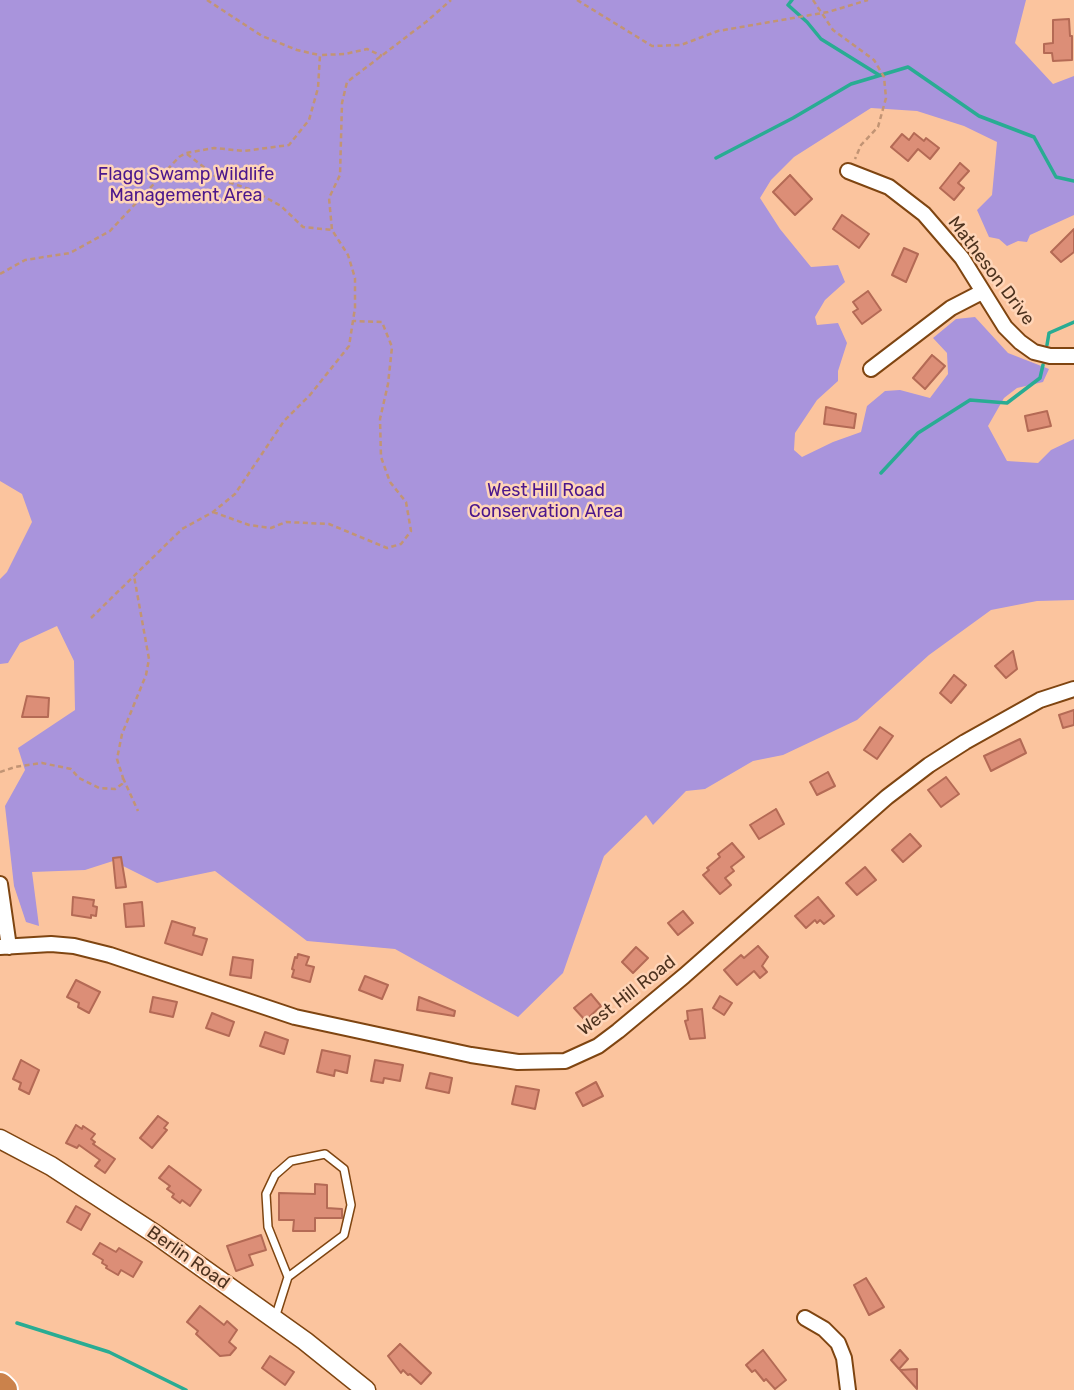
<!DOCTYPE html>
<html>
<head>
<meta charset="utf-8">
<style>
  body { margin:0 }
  canvas { display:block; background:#fbc49e }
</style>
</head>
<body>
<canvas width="1074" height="1390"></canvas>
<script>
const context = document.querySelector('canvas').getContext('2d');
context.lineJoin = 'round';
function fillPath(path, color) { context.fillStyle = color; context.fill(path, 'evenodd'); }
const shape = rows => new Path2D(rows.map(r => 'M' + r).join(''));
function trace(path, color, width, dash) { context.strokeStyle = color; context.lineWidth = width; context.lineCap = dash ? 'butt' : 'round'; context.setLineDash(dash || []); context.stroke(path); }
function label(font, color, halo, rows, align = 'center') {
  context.font = font + ' Rubik,sans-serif'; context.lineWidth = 5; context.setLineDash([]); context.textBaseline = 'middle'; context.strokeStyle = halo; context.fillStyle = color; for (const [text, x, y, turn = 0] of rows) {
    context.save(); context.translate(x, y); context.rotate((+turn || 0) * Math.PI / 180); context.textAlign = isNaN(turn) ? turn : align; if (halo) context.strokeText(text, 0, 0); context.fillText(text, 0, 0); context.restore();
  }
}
fillPath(shape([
  [0,0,1026,0,1015,43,1053,84,1074,76,1074,215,1030,235,1027,242,1018,241,1007,246,999,239,989,237,977,210,992,195,997,142,964,126,917,111,871,108,794,157,771,180,760,198,780,229,811,267,838,265,845,282,825,300,815,317,817,325,838,323,847,343,838,371,838,381,817,400,795,433,794,450,802,457,833,442,861,432,867,406,885,391,900,390,930,398,948,374,947,353,933,338,956,319,975,317,1008,353,1049,369,1043,382,1017,388,1004,398,988,426,1007,461,1038,463,1051,450,1074,439,1074,600,1037,601,991,610,929,655,857,720,783,755,753,761,705,789,686,791,653,825,646,815,604,856,563,973,518,1017,395,949,307,941,215,871,157,883,113,861,85,870,32,872,39,926,26,922,14,886,5,806,25,770,18,748,75,710,74,661,57,626,20,643,8,663,0,664,0,579,7,572,32,522,22,494,0,481]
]), '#a994dc');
trace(shape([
  [792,0,788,5,807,22,821,39,879,75],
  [716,158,793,118,851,84,908,67,979,116,1034,137,1056,177,1074,181],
  [1047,345,1049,333,1074,322],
  [881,473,918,433,970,400,1007,403,1040,378,1043,365],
  [17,1323,109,1352,186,1390]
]), '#29ac93', 3.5);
const building = shape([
  [1069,19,1070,36,1072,36,1072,60,1053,61,1052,53,1044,53,1044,44,1053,43,1053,20,1069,19],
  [914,133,924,141,926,138,939,148,930,159,918,149,908,161,891,147,902,134,909,140,914,133],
  [960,163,969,171,958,183,964,188,954,200,940,188,960,163],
  [790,175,812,199,795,215,773,192,790,175],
  [842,215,869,234,859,248,833,229,842,215],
  [1074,229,1074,252,1061,262,1051,252,1074,229],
  [904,248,918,254,906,282,892,275,904,248],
  [868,291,881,310,862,324,853,312,858,309,853,302,868,291],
  [932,355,945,366,925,389,913,378,932,355],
  [826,407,856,414,854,428,824,424,826,407],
  [1047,411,1051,426,1028,431,1025,416,1047,411],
  [1013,651,1017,669,1006,678,995,666,1013,651],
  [954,675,966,685,951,703,940,693,954,675],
  [27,696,49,698,48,717,22,717,27,696],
  [1074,710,1074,725,1063,728,1059,715,1074,710],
  [880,727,893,736,877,759,864,750,880,727],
  [1020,739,1026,753,991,771,984,756,1020,739],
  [828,772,835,786,817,795,810,782,828,772],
  [946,777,959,794,941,807,928,790,946,777],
  [776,809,784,824,759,839,750,825,776,809],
  [910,834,921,846,903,862,892,850,910,834],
  [732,843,744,857,731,867,734,871,725,878,731,885,720,894,703,875,709,870,707,868,720,857,718,854,732,843],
  [121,857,126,887,116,888,113,858,121,857],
  [865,867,876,880,857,895,846,883,865,867],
  [73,897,94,900,93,906,97,907,96,916,91,915,91,918,72,915,73,897],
  [818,897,834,916,824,924,820,920,817,923,815,920,806,928,795,916,818,897],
  [142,902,144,926,126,927,124,904,142,902],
  [683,911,693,923,678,935,668,923,683,911],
  [172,921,195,928,193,935,207,939,202,955,165,943,172,921],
  [758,946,768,957,762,966,767,972,760,978,754,971,737,985,724,970,741,955,744,958,758,946],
  [636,947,648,958,633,973,622,962,636,947],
  [298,954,309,957,306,965,314,967,310,982,292,977,294,970,292,969,295,957,297,958,298,954],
  [233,957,253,960,251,978,230,975,233,957],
  [365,976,388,985,382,999,359,990,365,976],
  [76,980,100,992,89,1013,78,1007,79,1003,67,997,76,980],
  [591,994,601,1006,587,1019,584,1019,574,1008,591,994],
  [720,996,732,1003,724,1015,713,1008,720,996],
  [153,997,177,1002,173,1017,150,1012,153,997],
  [419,997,455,1011,454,1016,417,1010,419,997],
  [702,1009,705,1038,690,1039,685,1021,688,1020,687,1011,702,1009],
  [212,1013,234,1022,229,1036,206,1028,212,1013],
  [265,1032,288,1040,284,1054,260,1046,265,1032],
  [322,1050,350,1056,347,1073,335,1070,334,1076,317,1072,322,1050],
  [21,1060,39,1070,29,1094,19,1089,21,1083,13,1079,21,1060],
  [375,1060,403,1065,400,1081,384,1078,383,1083,371,1081,375,1060],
  [430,1073,452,1078,449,1093,426,1088,430,1073],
  [596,1082,603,1096,583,1106,576,1093,596,1082],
  [516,1086,539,1090,535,1109,512,1104,516,1086],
  [158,1116,168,1123,164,1128,167,1130,152,1148,140,1138,158,1116],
  [76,1125,82,1129,83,1126,95,1134,91,1139,95,1142,93,1144,115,1159,105,1173,95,1166,100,1160,79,1145,77,1148,66,1143,76,1125],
  [169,1166,201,1190,190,1206,182,1200,180,1203,172,1197,174,1194,167,1189,170,1186,159,1178,169,1166],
  [315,1184,327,1185,327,1208,342,1209,342,1218,315,1218,315,1231,293,1231,294,1220,279,1220,279,1193,315,1194,315,1184],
  [76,1206,90,1214,81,1230,67,1222,76,1206],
  [261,1235,266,1250,249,1255,253,1265,236,1271,227,1246,261,1235],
  [100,1243,116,1252,119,1248,142,1262,133,1277,121,1270,118,1275,106,1268,107,1266,102,1263,103,1260,93,1254,100,1243],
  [866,1278,884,1307,869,1315,854,1285,866,1278],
  [200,1306,224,1325,227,1321,237,1330,229,1342,236,1348,230,1355,220,1356,196,1334,198,1331,187,1322,200,1306],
  [400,1344,431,1373,421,1384,410,1374,408,1375,403,1370,401,1373,388,1356,400,1344],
  [763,1350,786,1380,775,1389,766,1379,764,1381,755,1370,752,1372,746,1365,763,1350],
  [900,1350,908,1359,899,1369,891,1360,900,1350],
  [270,1356,294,1372,285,1385,262,1368,270,1356],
  [917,1369,917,1389,900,1370,917,1369]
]);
fillPath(building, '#dc8e77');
trace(building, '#b46a55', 2);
const service = shape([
  [275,1318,288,1277,344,1235,351,1205,344,1169,325,1154,291,1161,275,1175,266,1194,268,1227,288,1277]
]);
const minor = shape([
  [848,171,889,187,924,214,962,258,1005,327,1020,342,1034,352,1050,356,1074,356],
  [871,369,951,308,982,292],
  [0,884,9,947],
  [0,947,51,944,74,946,110,955,295,1017,471,1055,518,1062,565,1061,598,1046,618,1031,684,976,887,797,929,765,965,742,1040,700,1074,689],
  [805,1318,824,1329,838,1343,844,1358,848,1390]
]);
const tertiary = shape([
  [0,1139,51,1166,155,1234,305,1341,366,1390]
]);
const motorway = shape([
  [0,1386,4,1390]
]);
trace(service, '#7f4511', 10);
trace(minor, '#7f4511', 18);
trace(tertiary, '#7f4511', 21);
trace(motorway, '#fff', 30);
trace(shape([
  [207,0,262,36,297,50,319,55],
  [577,0,652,46,681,45,718,31,828,12,868,0],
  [813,0,833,30,874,60,884,77,886,98,878,127,861,145,855,159],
  [187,154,219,179,252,190,281,206,303,227,332,230],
  [0,274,25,260,70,253,110,231,179,157,186,153,214,148,244,151,289,145,309,120,318,88,320,55,345,54,367,49,382,56],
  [213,512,249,525,271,528,286,522,329,524,387,548,401,544,411,531,406,502,390,482,381,457,380,419,388,384,392,347,382,322,353,321],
  [91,618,182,529,213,512,235,494,284,421,310,395,349,346,355,308,355,278,348,255,332,230,329,198,340,175,342,103,347,82,426,22,451,0],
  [0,772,15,767,42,763,71,769,79,778,99,788,115,789,122,784,123,778,117,759,122,734,146,675,149,659,134,576],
  [123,778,138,811]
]), '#c29474', 2.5, [5, 3.5]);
trace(service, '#fff', 7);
trace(minor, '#fff', 14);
trace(tertiary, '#fff', 18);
trace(motorway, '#cb824b', 26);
label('18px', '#4b178c', '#ffd5b8', [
  ["Flagg Swamp Wildlife",186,175],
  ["Management Area",186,196],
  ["West Hill Road",546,491],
  ["Conservation Area",546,512]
]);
label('18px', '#4d321e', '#ffd5b8', [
  ["Matheson Drive",991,271,53],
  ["West Hill Road",627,996,-38],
  ["Berlin Road",188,1258,35]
]);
</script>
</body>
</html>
